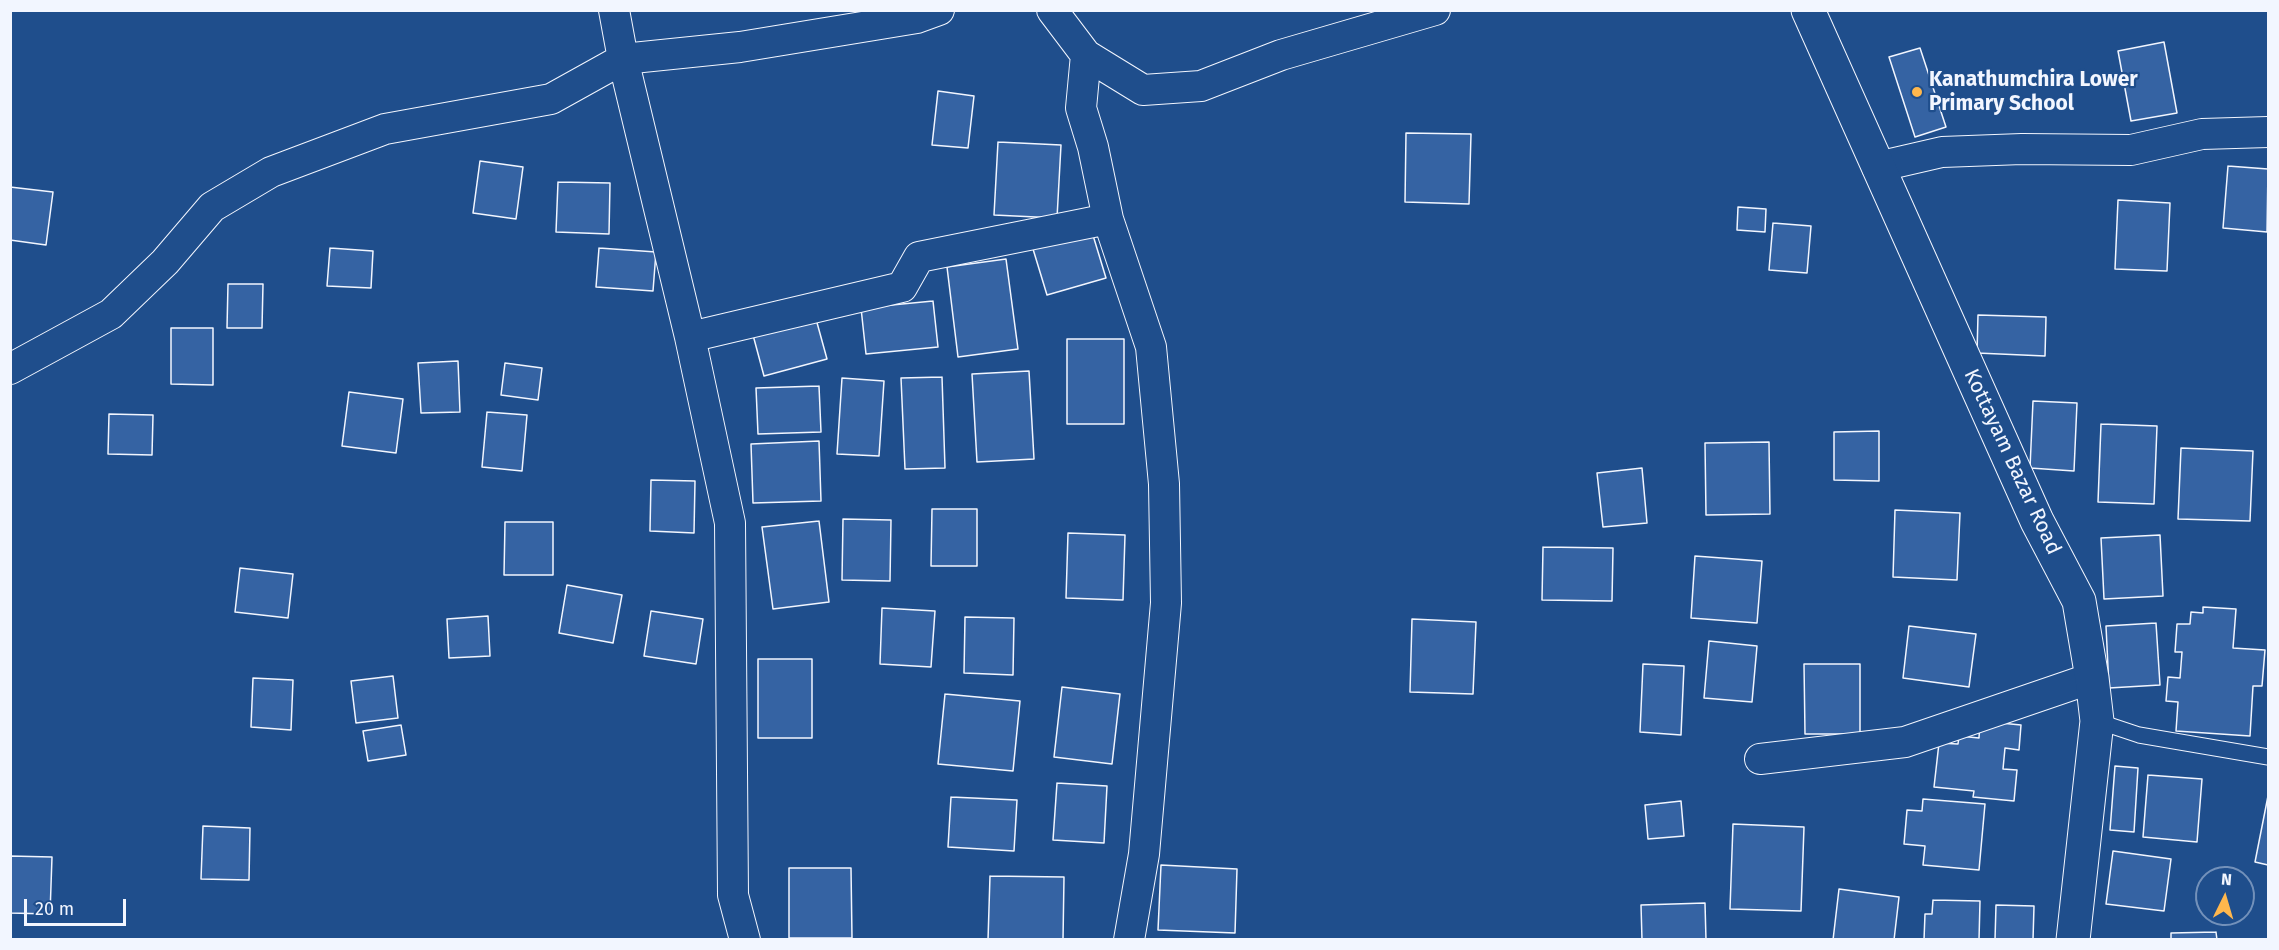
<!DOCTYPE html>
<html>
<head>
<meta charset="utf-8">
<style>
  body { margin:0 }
  #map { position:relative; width:2279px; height:950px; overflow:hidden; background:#1f4e8c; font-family:"Fira Sans",sans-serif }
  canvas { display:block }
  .frame { position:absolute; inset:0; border:12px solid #f2f6ff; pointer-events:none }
  .north { position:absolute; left:2195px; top:866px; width:60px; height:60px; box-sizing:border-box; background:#1f4e8c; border:2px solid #7391ba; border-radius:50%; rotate:5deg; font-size:16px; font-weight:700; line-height:24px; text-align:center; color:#f2f6ff }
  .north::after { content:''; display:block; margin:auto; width:21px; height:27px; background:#ffb74d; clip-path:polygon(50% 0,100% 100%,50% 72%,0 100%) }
  .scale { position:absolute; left:24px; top:899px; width:102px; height:27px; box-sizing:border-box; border:3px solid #f2f6ff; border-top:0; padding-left:8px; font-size:18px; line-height:21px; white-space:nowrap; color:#f2f6ff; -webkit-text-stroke:4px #1f4e8c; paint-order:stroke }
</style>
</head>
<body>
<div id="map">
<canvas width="2279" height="950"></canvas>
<div class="frame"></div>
<div class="north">N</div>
<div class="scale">20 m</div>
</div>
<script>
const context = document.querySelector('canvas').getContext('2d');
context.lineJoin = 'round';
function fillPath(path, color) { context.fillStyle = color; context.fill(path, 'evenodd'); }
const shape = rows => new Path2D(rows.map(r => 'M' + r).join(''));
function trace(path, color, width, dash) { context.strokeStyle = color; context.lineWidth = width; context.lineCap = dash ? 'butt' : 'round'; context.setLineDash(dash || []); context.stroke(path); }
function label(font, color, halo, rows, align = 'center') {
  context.font = font + ' "Fira Sans",sans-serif'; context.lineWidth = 4.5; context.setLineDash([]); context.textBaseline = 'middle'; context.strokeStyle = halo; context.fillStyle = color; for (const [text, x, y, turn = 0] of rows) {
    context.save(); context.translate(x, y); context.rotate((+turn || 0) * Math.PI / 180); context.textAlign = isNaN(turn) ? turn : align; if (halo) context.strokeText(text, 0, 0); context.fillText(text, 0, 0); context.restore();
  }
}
const building = shape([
  [2164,42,2177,113,2131,121,2118,51,2164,42],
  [1920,48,1946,127,1915,137,1889,57,1920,48],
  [938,91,974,96,968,148,932,145,938,91],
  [1406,133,1471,134,1469,204,1405,202,1406,133],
  [998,142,1061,145,1057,218,994,215,998,142],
  [480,161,523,167,516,219,473,213,480,161],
  [2228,166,2268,169,2267,232,2223,228,2228,166],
  [558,182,610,183,609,234,556,232,558,182],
  [10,187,53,192,46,245,10,240,10,187],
  [2118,200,2170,203,2167,271,2115,269,2118,200],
  [1738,207,1766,209,1765,232,1737,230,1738,207],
  [1773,223,1811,226,1807,273,1769,270,1773,223],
  [1092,232,1106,278,1047,295,1033,249,1092,232],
  [330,248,373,251,371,288,327,286,330,248],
  [599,248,656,252,653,291,596,287,599,248],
  [1006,259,1018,349,958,357,947,267,1006,259],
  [228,284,263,284,262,328,227,328,228,284],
  [933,301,938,347,866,354,861,308,933,301],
  [1978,315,2046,317,2045,356,1977,353,1978,315],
  [816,319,827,359,764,376,753,335,816,319],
  [171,328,213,328,213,385,171,384,171,328],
  [1067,339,1124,339,1124,424,1067,424,1067,339],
  [458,361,460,412,421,413,418,363,458,361],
  [505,363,542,368,538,400,501,395,505,363],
  [1029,371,1034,459,977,462,972,374,1029,371],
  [942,377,945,468,905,469,901,378,942,377],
  [842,378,884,381,879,456,837,454,842,378],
  [819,386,821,432,758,434,756,388,819,386],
  [349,392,403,399,396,453,342,446,349,392],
  [2033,401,2077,403,2074,471,2030,468,2033,401],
  [487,412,527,415,522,471,482,467,487,412],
  [109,414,153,415,152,455,108,454,109,414],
  [2101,424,2157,426,2154,504,2098,502,2101,424],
  [1879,431,1879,481,1834,480,1834,432,1879,431],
  [819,441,821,501,753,503,751,444,819,441],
  [1769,442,1770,514,1706,515,1705,443,1769,442],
  [2181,448,2253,451,2250,521,2178,519,2181,448],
  [1642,468,1647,523,1603,527,1597,473,1642,468],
  [651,480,695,481,694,533,650,531,651,480],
  [932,509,977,509,977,566,931,566,932,509],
  [1895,510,1960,513,1957,580,1893,577,1895,510],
  [843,519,891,520,890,581,842,580,843,519],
  [819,521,829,602,773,609,762,527,819,521],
  [505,522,553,522,553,575,504,575,505,522],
  [1068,533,1125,535,1123,600,1066,598,1068,533],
  [2160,535,2163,596,2104,599,2101,538,2160,535],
  [1543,547,1613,548,1612,601,1542,600,1543,547],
  [1695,556,1762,561,1757,623,1691,618,1695,556],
  [240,568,293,574,288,618,235,612,240,568],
  [567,585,622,595,613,643,559,633,567,585],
  [2203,607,2236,609,2233,648,2265,650,2262,686,2253,686,2250,736,2176,731,2178,702,2166,701,2168,677,2180,678,2182,652,2175,652,2177,624,2190,624,2191,612,2203,613,2203,607],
  [882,608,935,611,931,667,880,664,882,608],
  [651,611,703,619,696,664,644,656,651,611],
  [488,616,490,656,449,658,447,619,488,616],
  [965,617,1014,618,1013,675,964,673,965,617],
  [1412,619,1476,622,1473,694,1410,692,1412,619],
  [2156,623,2160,685,2109,688,2106,626,2156,623],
  [1909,626,1976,634,1969,687,1903,678,1909,626],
  [1709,641,1757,646,1752,702,1704,698,1709,641],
  [758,659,812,659,812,738,758,738,758,659],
  [1643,664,1684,666,1681,735,1640,732,1643,664],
  [1804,664,1860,664,1860,734,1805,734,1804,664],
  [393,676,398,718,356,723,351,681,393,676],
  [253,678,293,680,291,730,251,727,253,678],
  [1062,687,1120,694,1112,764,1054,757,1062,687],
  [945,694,1020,701,1013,771,938,764,945,694],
  [1980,721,2021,725,2019,750,2005,748,2003,769,2017,770,2014,801,1973,797,1974,791,1934,787,1939,743,1958,744,1959,736,1979,738,1980,721],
  [401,725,406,755,368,761,363,731,401,725],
  [2115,766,2138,768,2134,832,2110,830,2115,766],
  [2148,775,2202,779,2197,842,2143,837,2148,775],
  [1057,783,1107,786,1104,843,1053,840,1057,783],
  [2268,796,2268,865,2255,862,2268,796],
  [951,797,1017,800,1014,851,948,847,951,797],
  [1923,799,1985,804,1979,870,1923,865,1925,846,1904,844,1907,810,1922,811,1923,799],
  [1681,801,1684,836,1648,839,1645,805,1681,801],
  [1733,824,1804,827,1801,911,1730,909,1733,824],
  [203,826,250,828,249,880,201,879,203,826],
  [2113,851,2171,859,2164,911,2106,904,2113,851],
  [10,856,52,857,50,914,10,913,10,856],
  [1161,865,1237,869,1235,933,1158,930,1161,865],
  [789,868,851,868,852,938,789,938,789,868],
  [990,876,1064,877,1063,940,988,940,990,876],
  [1839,889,1899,897,1894,940,1833,940,1839,889],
  [1933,900,1980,901,1979,940,1924,940,1925,914,1932,914,1933,900],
  [1705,903,1706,940,1642,940,1641,905,1705,903],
  [1996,905,2034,906,2033,940,1995,940,1996,905],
  [2216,932,2217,940,2171,940,2171,933,2216,932]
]);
fillPath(building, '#3563a3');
trace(building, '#f2f6ff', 1.5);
const lane = shape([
  [2097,721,2139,735,2268,757]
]);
const street = shape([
  [614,10,623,59,690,337,730,523,733,895,745,940],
  [1052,10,1086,55,1143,90,1201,86,1281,55,1435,10],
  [1086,55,1081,108,1093,147,1108,219,1151,347,1164,484,1166,603,1144,854,1129,940],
  [1877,167,1942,152,2022,149,2131,150,2202,134,2268,132],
  [690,337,902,287,919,257,1108,219],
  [10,369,111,314,165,262,212,207,271,172,385,129,551,99,623,59,740,47,917,18,939,10],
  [1760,759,1905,742,2092,678]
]);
const secondary = shape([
  [1808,10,2037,521,2079,601,2092,678,2097,721,2073,940]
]);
trace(lane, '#f2f6ff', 17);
trace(street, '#f2f6ff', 32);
trace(secondary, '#f2f6ff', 35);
trace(lane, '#1f4e8c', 15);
trace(street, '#1f4e8c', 30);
trace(secondary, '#1f4e8c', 33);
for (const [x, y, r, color] of [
  [1917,92,6,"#ffb74d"]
]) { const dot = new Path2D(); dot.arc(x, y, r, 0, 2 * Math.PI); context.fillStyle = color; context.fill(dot); trace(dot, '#1f4e8c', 2); }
label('bold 21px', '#f2f6ff', '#1f4e8c', [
  ["Kanathumchira Lower",1929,80],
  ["Primary School",1929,104]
], 'left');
label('21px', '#f2f6ff', '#1f4e8c', [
  ["Kottayam Bazar Road",2012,462,65]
]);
</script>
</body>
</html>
